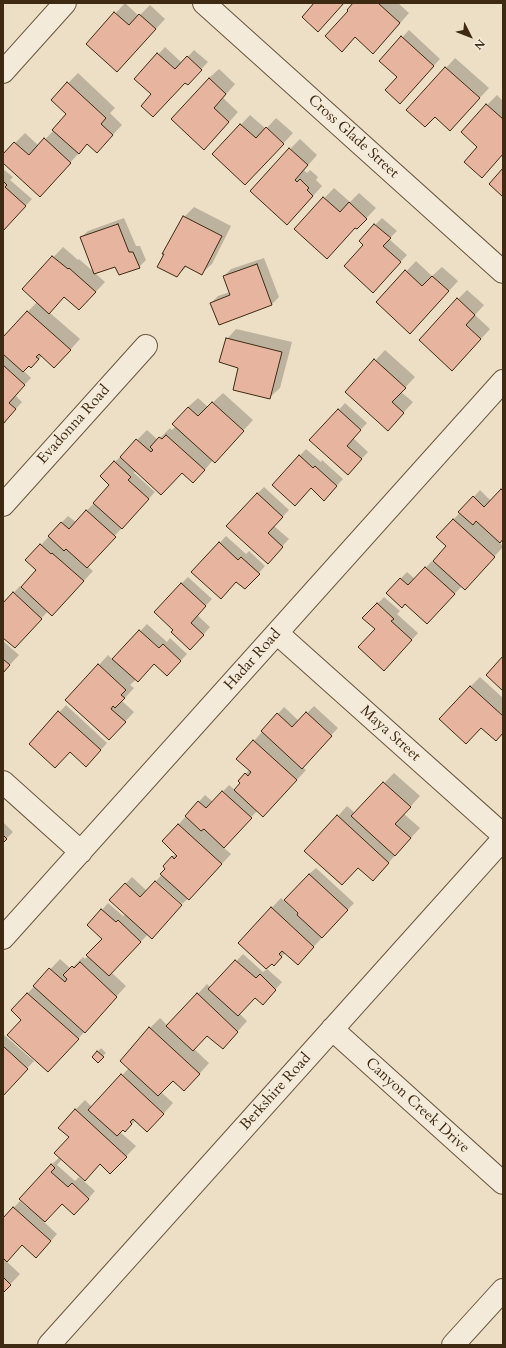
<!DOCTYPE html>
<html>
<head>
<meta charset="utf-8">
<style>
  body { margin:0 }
  #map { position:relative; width:506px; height:1348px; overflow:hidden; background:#eddfc6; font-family:Cardo,serif }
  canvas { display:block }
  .frame { position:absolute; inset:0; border:4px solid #3e2a12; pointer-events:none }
  .north { position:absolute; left:450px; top:16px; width:40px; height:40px; -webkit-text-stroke:3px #f3eada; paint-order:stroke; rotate:132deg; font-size:11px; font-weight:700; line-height:16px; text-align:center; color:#3e2a12 }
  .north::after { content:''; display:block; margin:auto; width:14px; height:18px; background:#3e2a12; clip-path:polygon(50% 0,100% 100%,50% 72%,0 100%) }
</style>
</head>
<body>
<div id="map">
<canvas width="506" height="1348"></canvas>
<div class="frame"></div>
<div class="north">N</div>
</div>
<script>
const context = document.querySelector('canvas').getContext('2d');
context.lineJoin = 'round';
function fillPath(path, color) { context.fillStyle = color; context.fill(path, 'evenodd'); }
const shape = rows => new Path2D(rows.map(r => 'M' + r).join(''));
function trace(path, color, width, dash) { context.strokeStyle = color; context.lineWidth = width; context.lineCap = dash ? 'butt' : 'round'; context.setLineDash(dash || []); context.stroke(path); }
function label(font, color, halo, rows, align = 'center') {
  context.font = font + ' Cardo,serif'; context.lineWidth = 3.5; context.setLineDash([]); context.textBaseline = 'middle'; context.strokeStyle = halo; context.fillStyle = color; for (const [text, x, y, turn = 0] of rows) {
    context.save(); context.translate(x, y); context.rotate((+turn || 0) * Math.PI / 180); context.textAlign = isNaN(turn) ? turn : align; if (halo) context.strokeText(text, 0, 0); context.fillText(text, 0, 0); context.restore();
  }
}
fillPath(shape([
  [125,3,139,16,150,5,165,19,127,61,87,44],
  [354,3,398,3,409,13,383,43,356,36,342,51,350,11],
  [409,30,440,59,407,96,398,77,380,61],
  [165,47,182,63,194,50,208,62,194,77,153,94,136,79],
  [455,58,489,88,450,130,446,68],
  [219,69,235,84,223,98,238,112,214,139,209,78],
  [78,73,115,108,110,113,122,125,106,142,88,143,40,196,3,162,3,155,25,133,39,146,54,130,67,114,52,100],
  [497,95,503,101,503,154,478,147,487,105],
  [250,115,266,129,276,118,293,133,255,174,213,154],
  [300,139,317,155,304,170,307,173,310,170,318,177,316,180,322,186,297,214,290,149],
  [3,169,13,177,10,180,32,199,3,230],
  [334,188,350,202,359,193,376,208,357,228,295,229],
  [194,207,231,226,212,264,202,273,187,266,177,276,184,217],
  [124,218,136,246,140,246,146,260,139,267,116,266,95,273,105,282,89,299,65,296,49,312,80,339,64,357,42,356,31,367,29,365,23,370,31,378,15,395,22,402,5,421,6,422,3,425,3,338,37,302,23,289,63,247,78,260,79,259,95,273,81,237,88,231],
  [382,218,397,231,389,239,407,255,379,285,365,245,375,225],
  [264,258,279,297,272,304,220,323,211,303,218,296,230,292,224,276,231,269],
  [416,261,432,276,442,267,458,281,420,323,377,302],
  [467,290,484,305,475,315,490,329,462,360,458,299],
  [236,329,292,342,280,388,270,397,227,339],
  [385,350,415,377,401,392,413,402,397,420,346,392],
  [223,393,253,420,224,452,213,460,203,472,136,470,134,473,155,492,87,566,93,571,62,605,48,611,22,640,3,636,3,604,20,586,21,587,37,570,41,545,62,522,68,516,76,522,111,485,102,476,115,462,147,430,158,440,170,428,172,430,176,426,188,407,198,398,208,407],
  [345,403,367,423,353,438,368,452,354,467,311,440],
  [306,449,321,462,322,460,343,479,330,493,311,487,273,485],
  [264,487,289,510,274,526,289,539,268,562,257,494],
  [503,488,503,538,499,542,503,546,503,547,474,579,462,586,434,616,405,603,387,593,407,572,415,579,432,561,433,562,447,546,438,537,480,490,491,501],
  [226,536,246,554,249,551,265,566,252,581,237,580,193,572],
  [188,577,212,599,197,615,210,627,197,642,174,630,181,584],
  [384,597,400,611,397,614,418,633,391,663,376,629,364,618],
  [147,624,167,642,170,638,187,654,174,668,154,663,130,685,134,688,122,701,134,712,109,739,99,665,108,655,113,660],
  [3,641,19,655,3,672],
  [480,677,503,698,503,733,470,687],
  [66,705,107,743,93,759,70,751,30,744],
  [314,706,338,728,302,767,306,770,273,806,258,810,223,847,231,854,199,889,182,904,156,881,167,869,164,866,176,853,178,825,205,795,213,802,229,785,235,790,242,783,239,781,249,770,254,741,284,707,299,721],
  [394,773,420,796,404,814,420,828,382,870,358,867,338,816,347,806,355,813],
  [3,822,13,832,3,842],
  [316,868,354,903,307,954,285,953,274,965,272,963,266,968,282,982,269,997,255,997,239,1013,247,1021,232,1038,208,1035,194,1049,209,1063,194,1080,174,1080,161,1092,173,1103,157,1121,136,1120,125,1131,123,1129,120,1132,136,1146,120,1163,100,1164,62,1159,57,1165,75,1181,79,1177,95,1191,81,1207,62,1203,44,1222,57,1234,43,1250,22,1244,6,1261,20,1274,3,1292,3,1219,20,1201,28,1208,29,1206,51,1165,60,1157,70,1137,75,1110,85,1100,92,1107,129,1068,150,1028,160,1018,168,1026,207,984,211,988,243,954,263,972,267,969,239,943,281,898,298,914,309,874],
  [132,877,147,891,148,934,112,973,126,986,58,1061,22,1020,12,1010,60,959,71,969,83,957,85,959,88,956,103,939,102,910,108,903,123,916,126,914,110,900],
  [4,1035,34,1061,3,1094,3,1036],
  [101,1048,106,1053,98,1061,93,1057]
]), '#0003');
const building = shape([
  [314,3,344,3,318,32,302,17,314,3],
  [353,3,378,3,400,23,373,54,355,37,342,52,325,36,348,11,347,10,353,3],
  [114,12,129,25,139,14,156,29,117,72,86,44,114,12],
  [401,36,434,66,400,104,385,90,397,77,379,61,401,36],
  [157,53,175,69,187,56,202,70,188,85,185,83,153,117,141,106,151,94,134,79,157,53],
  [445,67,480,98,450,131,435,117,425,127,406,110,445,67],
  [209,78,226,94,214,108,229,122,204,150,171,119,209,78],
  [67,82,106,118,101,124,113,135,97,153,87,144,79,154,52,130,66,114,51,100,67,82],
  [486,104,503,119,503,154,482,178,464,162,477,147,461,132,486,104],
  [240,124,256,138,266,127,284,144,245,185,212,154,240,124],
  [44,138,71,163,40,197,3,163,3,154,14,142,29,155,44,138],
  [289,148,308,165,295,180,297,182,300,179,309,188,307,190,313,196,287,225,250,191,289,148],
  [503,168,503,197,489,184,503,168],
  [3,181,7,185,5,187,26,206,3,231,3,181],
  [323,197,340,212,349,202,367,219,357,229,355,228,327,259,294,229,323,197],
  [183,216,222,236,202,275,185,266,177,277,157,267,164,254,162,254,183,216],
  [118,224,129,252,133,252,140,268,119,275,115,267,94,274,80,237,118,224],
  [374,224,391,238,383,246,401,262,373,293,344,266,363,245,359,241,374,224],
  [52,256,68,269,69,268,96,292,79,310,64,297,49,314,22,289,52,256],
  [257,264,272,305,219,325,210,303,230,295,223,276,257,264],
  [405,270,422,286,432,276,449,291,410,334,376,302,405,270],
  [457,298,475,315,466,325,481,339,452,371,419,340,457,298],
  [27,311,71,350,54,368,39,354,36,357,39,359,31,368,29,366,23,372,3,354,3,337,27,311],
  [226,338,282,352,270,399,233,390,238,368,219,362,226,338],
  [374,359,406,388,392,402,404,413,388,431,345,392,374,359],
  [3,365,25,385,9,403,16,409,3,424,3,365],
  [212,402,244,431,215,463,172,424,188,407,198,416,212,402],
  [338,409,361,430,347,446,362,459,348,475,309,440,338,409],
  [166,435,205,470,193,483,182,473,161,495,120,457,136,439,151,452,153,450,150,447,159,437,162,439,166,435],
  [299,455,313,468,315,466,337,486,324,501,311,488,295,506,272,485,299,455],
  [114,461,131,477,128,480,149,499,122,529,93,503,109,485,100,476,114,461],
  [501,489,503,491,503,539,500,543,476,521,473,525,458,512,473,496,484,507,501,489],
  [257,493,283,517,268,533,283,547,268,564,226,526,257,493],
  [86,510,116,537,87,568,66,549,64,551,48,536,61,522,69,529,86,510],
  [453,519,495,557,465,590,433,561,446,546,436,537,453,519],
  [219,542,238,560,241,557,260,574,245,589,236,582,221,599,191,572,219,542],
  [40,544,51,554,52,553,84,581,52,616,21,587,36,570,25,560,40,544],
  [425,567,455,594,427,624,405,604,402,608,386,593,400,578,408,585,425,567],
  [181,583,206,606,191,623,204,635,190,650,171,632,173,630,154,612,181,583],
  [13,592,42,619,15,648,3,638,3,603,13,592],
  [377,603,394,619,391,621,412,640,384,671,358,647,375,629,362,618,377,603],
  [139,630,159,648,163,644,181,661,167,676,154,664,138,682,112,659,139,630],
  [503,656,503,691,486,675,503,656],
  [3,659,10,665,3,673,3,659],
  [98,664,126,690,121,695,125,698,115,708,113,706,111,709,126,722,109,740,65,700,98,664],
  [470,686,503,716,503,733,496,741,481,728,466,744,439,719,470,686],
  [58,711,101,750,86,767,70,752,55,768,29,744,58,711],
  [306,712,332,736,302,769,261,731,277,713,292,727,306,712],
  [253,740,297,780,263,817,234,790,240,783,238,781,245,773,248,776,251,772,236,759,253,740],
  [383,782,411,807,395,824,411,838,395,856,351,816,383,782],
  [222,791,252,818,224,848,204,829,201,831,185,816,198,801,206,808,222,791],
  [337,815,389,863,373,881,358,868,342,885,304,851,337,815],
  [178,824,222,864,189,900,160,874,165,869,163,866,172,856,174,859,177,856,162,841,178,824],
  [3,835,7,839,3,843,3,835],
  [309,874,348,910,322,938,297,915,298,913,284,900,309,874],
  [155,881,182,905,152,939,109,900,125,883,140,897,155,881],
  [271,907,314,947,298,965,282,951,279,954,282,957,274,966,272,964,266,969,238,943,271,907],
  [101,909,116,922,118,920,141,942,109,976,86,955,102,939,87,925,101,909],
  [235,960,256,978,260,974,276,990,263,1005,255,998,238,1016,208,989,235,960],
  [80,962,117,997,85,1033,33,986,49,968,65,982,67,979,63,975,72,966,74,968,80,962],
  [27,993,79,1039,48,1072,7,1035,21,1020,11,1010,27,993],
  [197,993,238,1032,223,1049,207,1036,193,1051,166,1026,197,993],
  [149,1027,200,1074,184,1091,173,1081,158,1096,120,1061,149,1027],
  [3,1046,28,1069,3,1096,3,1046],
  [97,1051,104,1057,98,1063,92,1057,97,1051],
  [121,1074,164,1114,147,1132,133,1119,130,1122,132,1124,125,1132,123,1130,117,1136,88,1110,121,1074],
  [75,1109,127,1157,110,1174,100,1164,85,1181,54,1153,69,1137,58,1128,75,1109],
  [51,1164,55,1168,51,1172,68,1187,72,1183,89,1199,74,1215,62,1204,45,1222,19,1199,51,1164],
  [13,1207,51,1241,36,1258,22,1245,7,1262,3,1258,3,1218,13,1207],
  [3,1277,11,1285,3,1293,3,1277]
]);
fillPath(building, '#e6b49f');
trace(building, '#3e2a12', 1);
const minor = shape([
  [204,3,503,272],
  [3,72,65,3],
  [3,505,146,346],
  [277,633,503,835],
  [3,782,81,852],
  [3,938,503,381],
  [332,1029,503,1183],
  [49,1345,503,839],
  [453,1345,503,1290]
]);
trace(minor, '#6a573f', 24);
trace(minor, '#f3eada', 22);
label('15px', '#3e2a12', '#f3eada', [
  ["Cross Glade Street",353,137,42],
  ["Evadonna Road",74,425,-48],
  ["Hadar Road",253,660,-48],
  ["Maya Street",390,734,42],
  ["Berkshire Road",276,1092,-48],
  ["Canyon Creek Drive",417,1106,42]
]);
</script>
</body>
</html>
